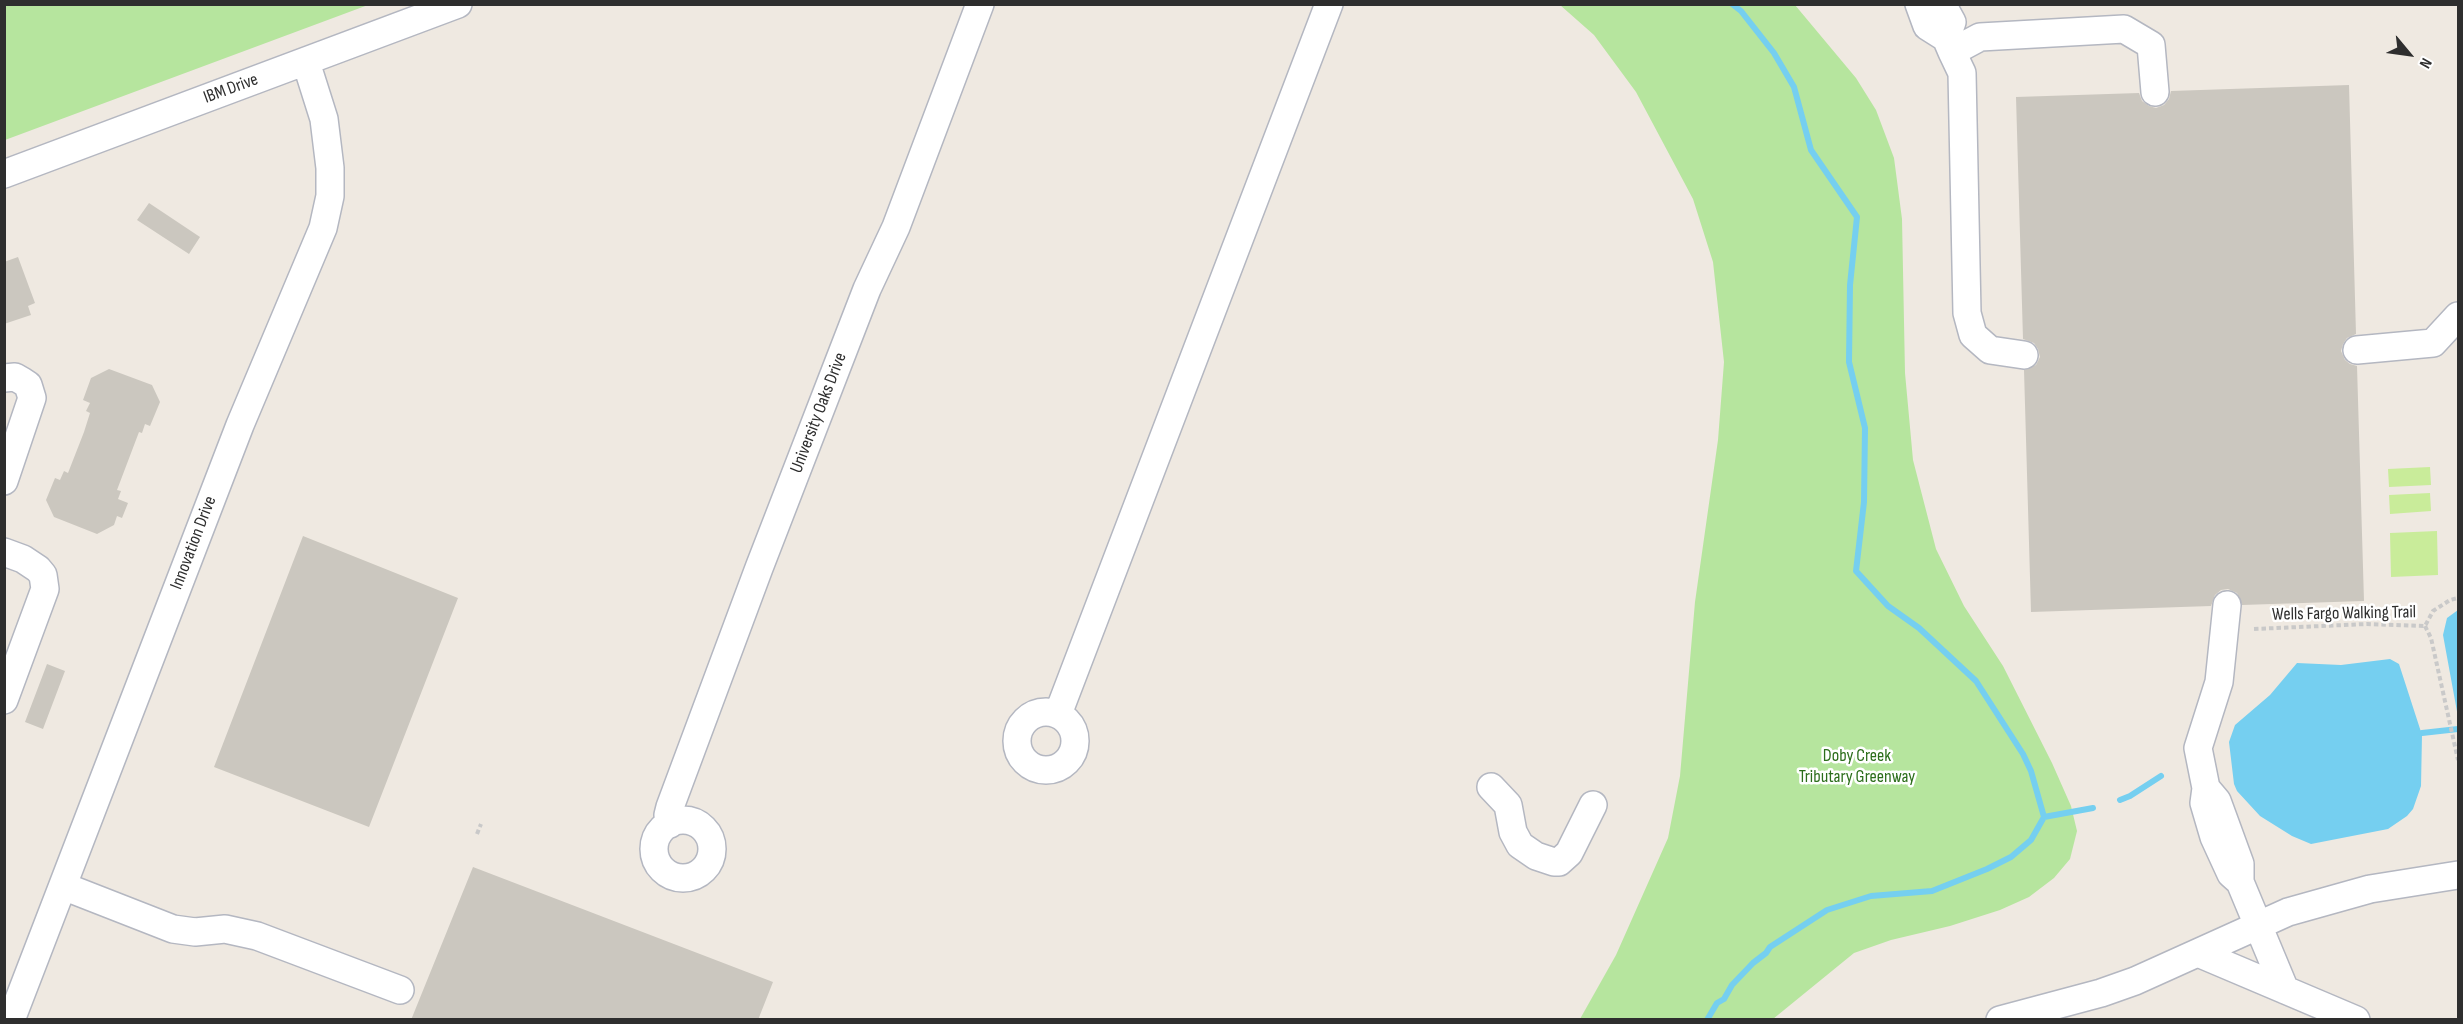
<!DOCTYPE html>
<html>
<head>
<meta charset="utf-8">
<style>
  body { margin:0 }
  #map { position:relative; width:2463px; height:1024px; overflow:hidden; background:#efe9e1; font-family:"Sofia Sans Condensed",sans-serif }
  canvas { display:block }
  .frame { position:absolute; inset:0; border:6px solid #2e2e2e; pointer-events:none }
  .north { position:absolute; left:2379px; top:24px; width:60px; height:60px; -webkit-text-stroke:4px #fff; paint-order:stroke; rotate:119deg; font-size:16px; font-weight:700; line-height:24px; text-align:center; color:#2e2e2e }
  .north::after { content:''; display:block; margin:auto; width:21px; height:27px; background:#2e2e2e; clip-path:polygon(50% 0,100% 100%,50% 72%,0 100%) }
</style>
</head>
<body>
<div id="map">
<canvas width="2463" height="1024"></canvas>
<div class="frame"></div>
<div class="north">N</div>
</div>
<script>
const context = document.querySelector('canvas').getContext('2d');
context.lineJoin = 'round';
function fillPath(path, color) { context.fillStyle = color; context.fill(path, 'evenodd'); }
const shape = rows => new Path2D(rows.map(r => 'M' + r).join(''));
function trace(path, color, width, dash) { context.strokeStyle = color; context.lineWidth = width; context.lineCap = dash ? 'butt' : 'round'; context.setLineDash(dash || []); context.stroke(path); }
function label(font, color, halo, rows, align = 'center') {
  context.font = font + ' "Sofia Sans Condensed",sans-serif'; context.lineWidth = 5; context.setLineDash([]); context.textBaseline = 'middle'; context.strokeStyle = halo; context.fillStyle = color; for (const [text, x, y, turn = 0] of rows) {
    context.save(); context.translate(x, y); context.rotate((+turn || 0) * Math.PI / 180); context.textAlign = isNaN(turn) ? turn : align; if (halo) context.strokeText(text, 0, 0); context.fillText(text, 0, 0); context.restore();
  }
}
fillPath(shape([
  [5,4,368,4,368,5,5,140],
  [1560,5,1795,5,1856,78,1876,110,1894,158,1902,219,1905,373,1913,460,1936,549,1964,606,2003,666,2052,763,2071,806,2077,831,2070,859,2054,878,2029,897,2000,910,1950,926,1891,940,1854,953,1773,1019,1580,1019,1616,955,1668,838,1680,776,1695,602,1718,440,1724,362,1713,262,1693,199,1636,92,1594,35]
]), '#b6e59e');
fillPath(shape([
  [2430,467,2431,485,2389,487,2388,469],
  [2430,493,2431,511,2390,514,2389,495],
  [2437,531,2438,575,2391,577,2390,533]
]), '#c9ec9a');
fillPath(shape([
  [2458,610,2458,717,2443,635,2447,618],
  [2390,659,2399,664,2422,735,2421,786,2413,809,2407,816,2388,829,2311,844,2292,836,2260,816,2237,791,2234,784,2229,742,2235,725,2270,695,2297,663,2341,665]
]), '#75cff0');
trace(shape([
  [2422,733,2458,729],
  [2120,800,2130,796,2161,776],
  [2044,817,2093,808],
  [1707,1020,1717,1003,1724,999,1732,985,1753,963,1766,953,1770,947,1827,910,1871,896,1932,891,1987,869,2011,857,2031,840,2044,817,2031,771,2023,754,1976,681,1919,628,1888,606,1856,571,1864,502,1865,428,1849,362,1850,285,1857,217,1811,150,1794,87,1774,53,1741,11,1732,4]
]), '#75cff0', 6);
fillPath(shape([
  [2349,85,2356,334,2347,338,2343,344,2341,351,2345,360,2350,364,2357,366,2364,601,2242,605,2237,593,2228,589,2221,590,2215,595,2211,606,2031,612,2024,370,2036,365,2040,357,2038,349,2034,343,2023,339,2016,97,2139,93,2142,101,2149,106,2156,108,2164,105,2169,99,2171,91],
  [149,203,200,237,189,254,137,220],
  [18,257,35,303,28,306,31,315,4,324,4,262],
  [109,369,152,385,160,402,150,426,145,424,142,433,139,432,117,490,121,491,118,499,128,503,122,518,117,516,114,525,97,534,54,517,46,500,55,478,60,480,64,471,68,473,84,432,90,413,86,411,90,403,83,400,91,378],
  [303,536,458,598,369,827,214,767],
  [47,664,65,671,43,729,25,722],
  [473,867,773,982,758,1020,411,1020]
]), '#cbc7bf');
const minor = shape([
  [1919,4,1927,26,1946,38,1952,52,1980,37,2124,29,2151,45,2155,92],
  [1942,4,1952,22,1946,38],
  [1952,52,1962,73,1967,313,1973,335,1990,350,2024,355],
  [4,174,458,4],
  [2357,350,2433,343,2458,316],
  [4,378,15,377,22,381,28,385,32,398,4,481],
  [4,552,23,559,38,569,43,575,45,589,4,700],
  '1017 741a29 29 0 1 1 58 0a29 29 0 1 1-58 0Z',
  [1058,714,1329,4],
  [1491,787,1508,805,1513,832,1520,845,1536,856,1554,862,1559,862,1569,853,1593,805],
  [2206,788,2198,748,2219,682,2227,605],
  '654 849a29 29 0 1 1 58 0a29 29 0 1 1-58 0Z',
  [670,824,668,815,670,807,759,568,867,289,896,227,980,4],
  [2240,882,2231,874,2214,837,2204,803,2206,788,2217,801,2240,864,2240,882,2285,990],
  [63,886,173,929,195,932,225,929,257,936,400,990],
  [2198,953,2356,1020],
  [11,1020,240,425,323,228,330,196,330,168,324,119,306,62],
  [2000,1020,2101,993,2135,981,2288,912,2370,889,2458,875]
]);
trace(minor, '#b4b7c1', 30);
trace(shape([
  [2425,626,2431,638,2458,760],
  [2254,629,2367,624,2425,626,2433,611,2450,600,2458,598],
  [477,834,481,824]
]), '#c9c9c9', 4, [4.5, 3]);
trace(minor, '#fff', 27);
label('18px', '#2e2e2e', '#fff', [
  ["IBM Drive",231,89,-20],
  ["University Oaks Drive",819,413,-69],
  ["Innovation Drive",194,543,-69],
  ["Wells Fargo Walking Trail",2344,614,-1]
]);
label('18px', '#2c6e1b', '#fff', [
  ["Doby Creek",1857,756],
  ["Tributary Greenway",1857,777]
]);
</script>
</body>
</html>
